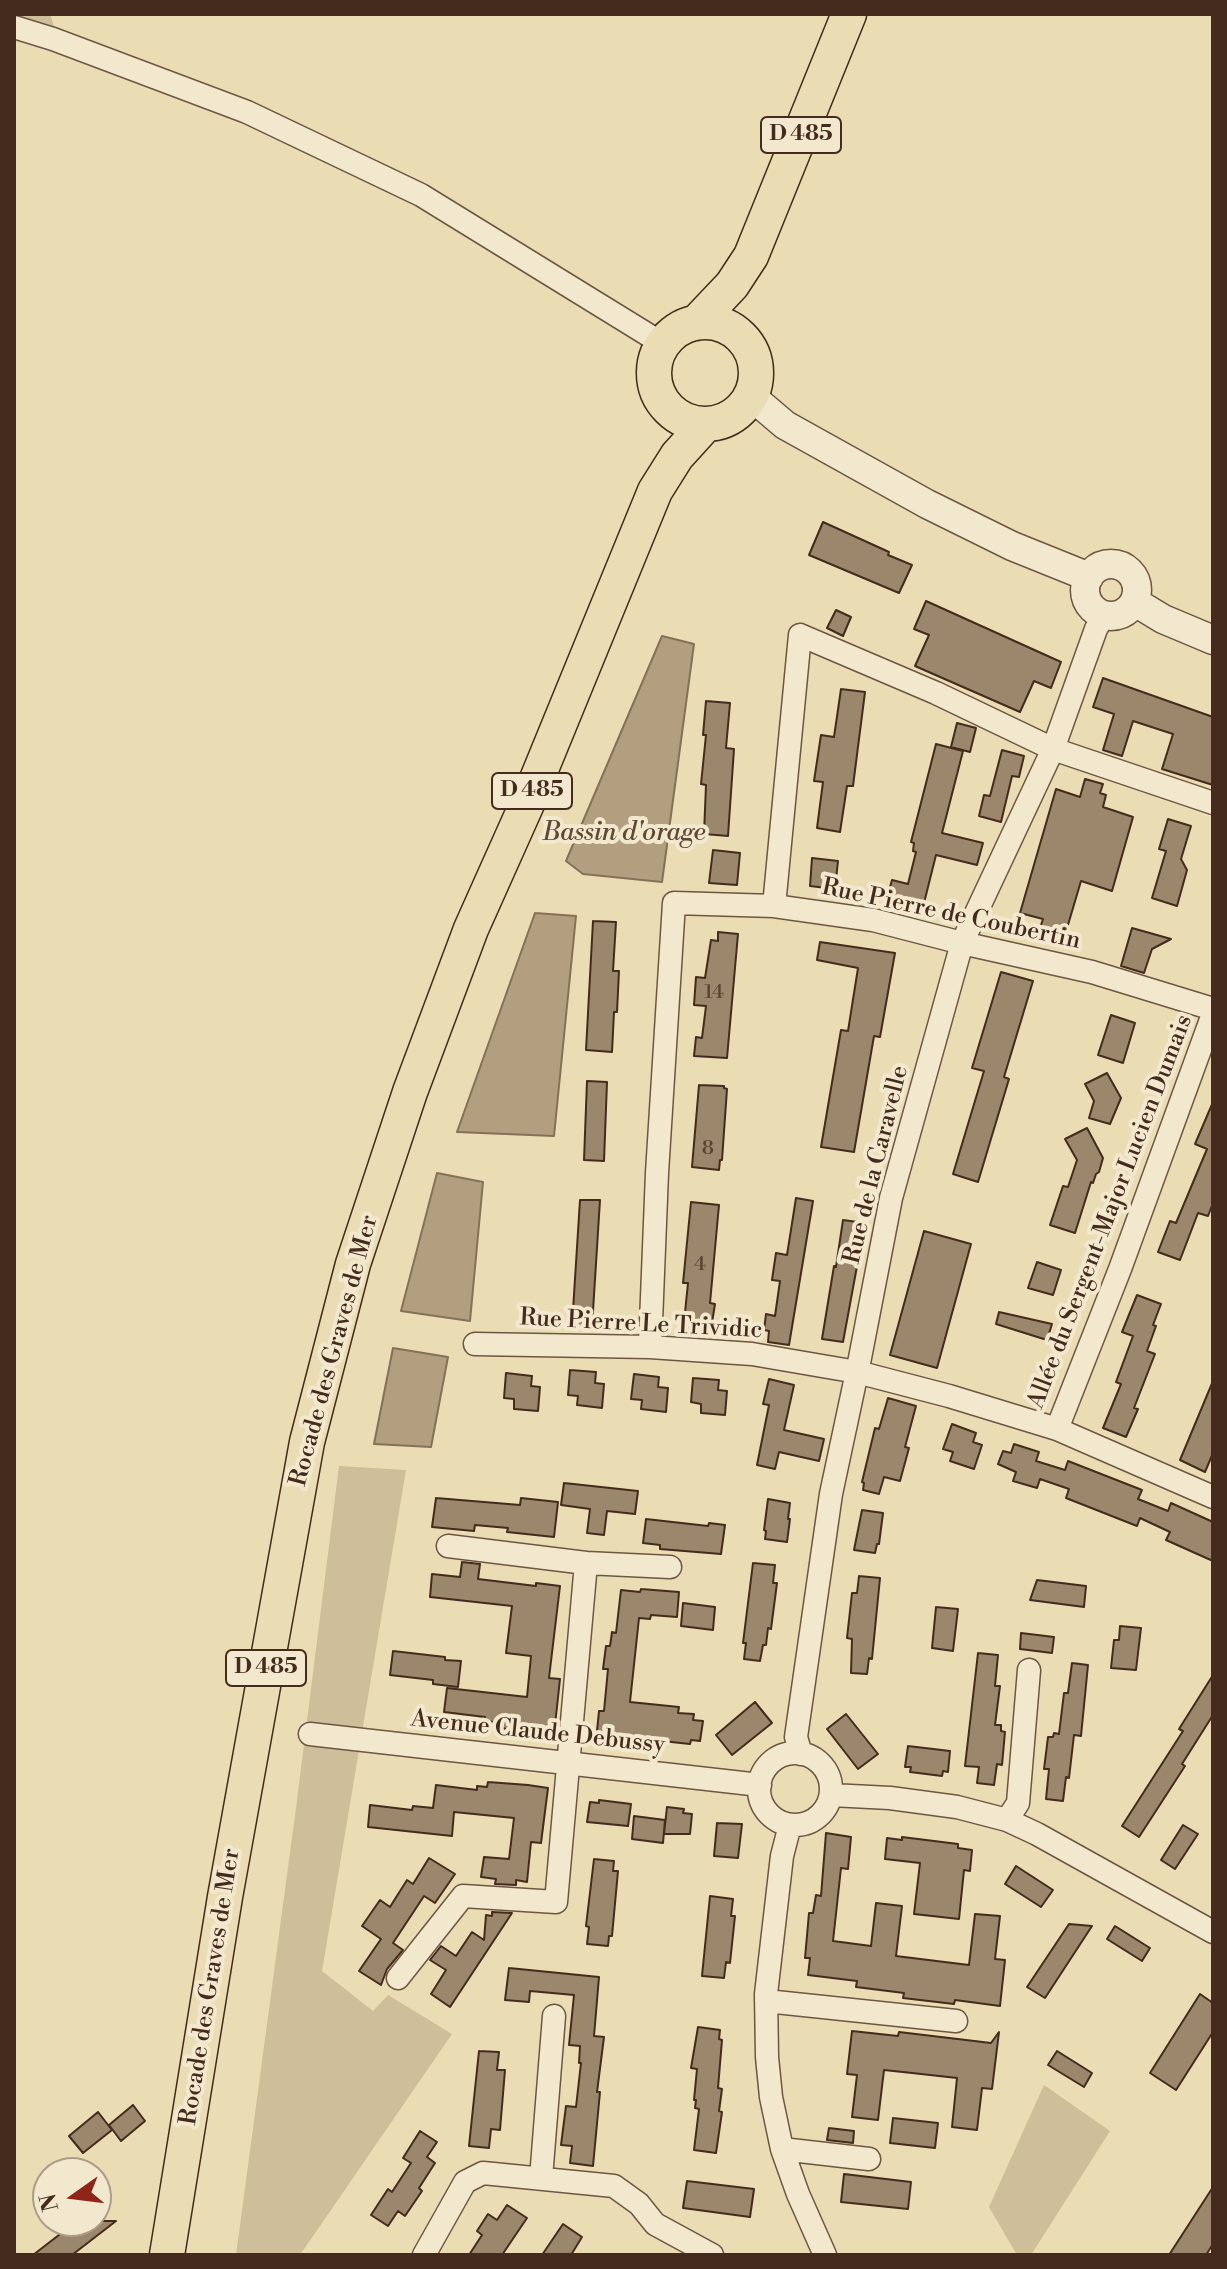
<!DOCTYPE html>
<html>
<head>
<meta charset="utf-8">
<style>
  body { margin:0 }
  #map { position:relative; width:1227px; height:2269px; overflow:hidden; background:#eadcb3; font-family:"Libre Bodoni",serif }
  canvas { display:block }
  .frame { position:absolute; inset:0; border:16px solid #452a1e; pointer-events:none }
  .north { position:absolute; left:32px; top:2157px; width:80px; height:80px; box-sizing:border-box; background:#f1e8ce; border:2px solid #ac9c88; border-radius:50%; rotate:256deg; font-size:22px; font-weight:700; line-height:32px; text-align:center; color:#452a1e }
  .north::after { content:''; display:block; margin:auto; width:28px; height:36px; background:#8f2418; clip-path:polygon(50% 0,100% 100%,50% 72%,0 100%) }
</style>
</head>
<body>
<div id="map">
<canvas width="1227" height="2269"></canvas>
<div class="frame"></div>
<div class="north">N</div>
</div>
<script>
const context = document.querySelector('canvas').getContext('2d');
context.lineJoin = 'round';
function fillPath(path, color) { context.fillStyle = color; context.fill(path, 'evenodd'); }
const shape = rows => new Path2D(rows.map(r => 'M' + r).join(''));
function trace(path, color, width, dash) { context.strokeStyle = color; context.lineWidth = width; context.lineCap = dash ? 'butt' : 'round'; context.setLineDash(dash || []); context.stroke(path); }
function label(font, color, halo, rows, align = 'center') {
  context.font = font + ' "Libre Bodoni",serif'; context.lineWidth = 8; context.setLineDash([]); context.textBaseline = 'middle'; context.strokeStyle = halo; context.fillStyle = color; for (const [text, x, y, turn = 0] of rows) {
    context.save(); context.translate(x, y); context.rotate((+turn || 0) * Math.PI / 180); context.textAlign = isNaN(turn) ? turn : align; if (halo) context.strokeText(text, 0, 0); context.fillText(text, 0, 0); context.restore();
  }
}
fillPath(shape([
  [14,14,50,14,60,44,14,26],
  [339,1466,406,1470,322,1971,373,2011,388,1995,452,2034,300,2255,236,2255,296,1808],
  [1044,2085,1110,2131,1031,2255,1017,2255,989,2207]
]), '#cebe9a');
const water = shape([
  [662,636,694,644,662,882,583,874,566,861,662,636],
  [535,913,576,916,554,1136,457,1132,535,913],
  [437,1173,483,1182,470,1321,401,1311,437,1173],
  [393,1348,448,1357,431,1447,374,1444,393,1348]
]);
fillPath(water, '#b29f80');
trace(water, '#867059', 2);
const building = shape([
  [823,522,889,552,888,555,912,565,899,593,809,555,823,522],
  [926,601,1061,662,1051,688,1034,681,1020,712,915,666,929,635,914,629,926,601],
  [836,610,851,617,843,636,827,628,836,610],
  [1103,678,1213,717,1213,785,1162,769,1173,734,1133,721,1122,756,1103,750,1114,714,1093,707,1103,678],
  [841,689,865,692,853,786,847,786,840,832,817,828,823,782,814,781,821,735,834,737,841,689],
  [706,701,730,703,726,748,734,749,728,836,704,834,706,785,701,784,706,735,703,735,706,701],
  [957,723,976,728,970,752,951,747,957,723],
  [936,744,963,751,942,833,983,843,977,865,936,855,923,907,912,905,911,908,886,902,892,880,908,884,916,852,913,851,914,843,911,842,936,744],
  [1002,750,1024,756,1019,777,1012,776,1001,822,979,816,984,795,990,796,1002,750],
  [1085,779,1103,784,1100,793,1106,795,1103,807,1133,817,1112,891,1081,881,1065,935,1058,933,1055,942,1037,937,1043,919,1020,913,1056,789,1080,797,1085,779],
  [1168,819,1191,826,1181,859,1187,870,1177,906,1152,898,1166,851,1159,849,1168,819],
  [713,850,740,853,737,885,709,883,713,850],
  [812,858,838,861,835,889,810,886,812,858],
  [593,921,616,922,613,971,619,971,617,1012,614,1012,612,1052,586,1050,593,921],
  [1132,928,1171,939,1152,949,1144,973,1121,966,1132,928],
  [718,932,738,934,727,1058,694,1056,696,1037,702,1038,706,1006,694,1005,696,977,705,978,711,940,718,941,718,932],
  [820,942,895,953,880,1037,874,1036,854,1152,821,1147,841,1030,848,1031,858,968,817,960,820,942],
  [1001,972,1033,981,1004,1077,1009,1079,978,1182,953,1174,984,1071,972,1068,1001,972],
  [1111,1015,1135,1023,1123,1063,1098,1055,1111,1015],
  [1107,1073,1121,1098,1110,1124,1089,1118,1094,1101,1085,1084,1107,1073],
  [587,1081,607,1082,604,1161,584,1160,587,1081],
  [699,1085,724,1086,724,1088,727,1089,722,1160,720,1160,719,1170,692,1167,699,1085],
  [1213,1102,1213,1203,1208,1216,1198,1213,1180,1260,1158,1252,1170,1221,1176,1223,1207,1149,1195,1144,1213,1102],
  [1087,1128,1103,1158,1099,1172,1096,1174,1093,1183,1091,1182,1075,1233,1050,1225,1063,1186,1068,1187,1077,1160,1065,1139,1087,1128],
  [796,1198,813,1201,789,1345,768,1342,769,1331,764,1330,766,1314,775,1316,780,1281,772,1280,776,1253,787,1255,796,1198],
  [580,1200,600,1200,592,1327,572,1326,580,1200],
  [691,1202,719,1205,710,1303,715,1304,710,1335,683,1332,688,1283,683,1283,691,1202],
  [843,1220,865,1223,843,1342,822,1339,834,1266,836,1267,843,1220],
  [924,1231,971,1244,937,1368,890,1355,924,1231],
  [1037,1262,1061,1270,1053,1295,1028,1288,1037,1262],
  [1137,1295,1161,1304,1153,1325,1156,1326,1147,1351,1155,1354,1134,1408,1138,1409,1126,1437,1103,1428,1121,1384,1116,1382,1133,1336,1122,1332,1137,1295],
  [999,1312,1052,1324,1047,1340,996,1324,999,1312],
  [570,1370,596,1372,595,1383,604,1384,602,1408,577,1405,578,1396,568,1395,570,1370],
  [506,1373,532,1376,531,1386,540,1387,538,1411,514,1409,514,1399,504,1398,506,1373],
  [634,1374,659,1377,658,1387,668,1388,666,1412,641,1409,642,1400,631,1399,634,1374],
  [693,1378,719,1380,718,1390,727,1391,725,1415,701,1413,701,1404,691,1402,693,1378],
  [769,1379,794,1385,784,1430,824,1439,819,1461,779,1452,775,1469,757,1465,769,1405,763,1404,769,1379],
  [1213,1381,1213,1453,1205,1472,1180,1460,1213,1381],
  [888,1398,916,1406,905,1447,909,1448,900,1481,884,1477,879,1494,863,1490,864,1483,862,1482,875,1428,879,1429,888,1398],
  [952,1424,976,1433,973,1442,982,1445,974,1469,950,1461,953,1452,943,1449,952,1424],
  [1014,1444,1039,1452,1036,1461,1065,1470,1068,1461,1142,1490,1138,1499,1168,1511,1171,1503,1213,1522,1213,1561,1166,1540,1170,1532,1140,1518,1137,1526,1066,1498,1069,1489,1040,1479,1037,1488,1013,1481,1016,1472,998,1464,1003,1451,1011,1453,1014,1444],
  [564,1483,638,1491,635,1514,607,1511,604,1535,587,1533,590,1509,561,1505,564,1483],
  [436,1498,520,1505,521,1498,558,1502,554,1537,507,1532,508,1528,475,1525,474,1531,432,1527,436,1498],
  [768,1499,790,1503,788,1519,790,1519,787,1542,765,1539,766,1531,764,1530,768,1499],
  [862,1510,883,1513,879,1544,877,1544,875,1553,854,1550,862,1510],
  [646,1519,708,1526,709,1523,725,1525,721,1554,660,1549,660,1545,643,1543,646,1519],
  [462,1562,480,1564,478,1579,536,1586,536,1583,560,1586,549,1678,560,1679,554,1734,534,1732,534,1733,494,1727,494,1722,484,1721,485,1717,444,1712,447,1688,527,1697,531,1656,506,1653,512,1606,430,1597,432,1574,460,1577,462,1562],
  [753,1563,775,1565,773,1583,777,1583,771,1629,768,1628,766,1645,763,1645,760,1661,744,1659,746,1643,743,1643,753,1563],
  [859,1576,880,1578,872,1659,869,1658,867,1674,851,1673,852,1639,847,1638,852,1593,857,1593,859,1576],
  [1037,1580,1086,1586,1084,1607,1030,1600,1037,1580],
  [641,1589,679,1592,677,1617,651,1615,650,1619,639,1618,630,1702,679,1707,678,1713,694,1714,693,1720,703,1721,700,1741,691,1740,690,1744,606,1735,606,1732,597,1731,599,1711,604,1711,608,1669,603,1669,606,1646,610,1646,612,1632,616,1633,621,1590,640,1592,641,1589],
  [683,1603,715,1607,713,1630,681,1626,683,1603],
  [936,1607,958,1609,953,1651,932,1648,936,1607],
  [1120,1626,1141,1628,1136,1670,1111,1668,1114,1640,1119,1640,1120,1626],
  [1021,1633,1054,1637,1052,1653,1020,1649,1021,1633],
  [393,1651,445,1657,445,1660,461,1661,458,1687,433,1684,433,1680,390,1675,393,1651],
  [978,1653,998,1655,995,1686,1000,1686,995,1725,1001,1725,1001,1731,1005,1732,1002,1765,997,1764,994,1785,977,1783,979,1767,965,1766,978,1653],
  [1072,1663,1088,1665,1081,1736,1074,1735,1069,1778,1066,1777,1063,1801,1046,1799,1049,1769,1044,1769,1048,1737,1053,1737,1054,1733,1059,1734,1064,1693,1068,1693,1072,1663],
  [1213,1675,1213,1715,1182,1764,1185,1766,1139,1837,1122,1826,1183,1731,1179,1729,1213,1675],
  [755,1702,772,1723,732,1755,716,1735,755,1702],
  [846,1714,878,1754,858,1769,827,1729,846,1714],
  [908,1746,950,1751,948,1772,943,1771,942,1776,910,1772,911,1767,905,1767,908,1746],
  [488,1782,528,1785,548,1788,541,1843,531,1842,527,1882,516,1880,516,1885,495,1884,496,1879,481,1877,484,1857,509,1859,514,1818,454,1812,452,1836,368,1827,370,1805,412,1810,413,1806,433,1808,436,1785,477,1790,477,1786,487,1787,488,1782],
  [599,1800,631,1804,628,1826,587,1822,590,1802,599,1803,599,1800],
  [667,1807,684,1809,683,1813,692,1814,690,1834,664,1834,667,1807],
  [634,1816,665,1820,663,1843,632,1839,634,1816],
  [717,1823,742,1824,738,1858,714,1856,717,1823],
  [1183,1825,1198,1834,1175,1869,1161,1860,1183,1825],
  [826,1833,851,1837,848,1869,841,1868,833,1941,871,1946,876,1903,902,1906,896,1956,969,1965,975,1914,1000,1916,995,1959,1005,1960,1000,2006,955,2000,954,2004,903,1998,904,1993,856,1987,857,1981,808,1975,810,1958,805,1958,809,1913,813,1913,816,1895,821,1896,826,1833],
  [902,1837,958,1844,958,1848,972,1850,970,1871,964,1870,959,1919,914,1914,920,1863,885,1859,887,1838,902,1840,902,1837],
  [429,1858,455,1874,435,1903,424,1896,393,1943,403,1950,387,1969,381,1985,359,1971,381,1939,362,1926,380,1900,390,1907,407,1880,413,1884,429,1858],
  [594,1859,614,1861,613,1871,618,1871,612,1936,609,1936,608,1946,587,1944,589,1927,586,1926,594,1859],
  [1016,1866,1053,1890,1041,1907,1005,1884,1016,1866],
  [710,1896,733,1899,731,1916,735,1916,730,1963,726,1962,724,1978,702,1976,710,1896],
  [492,1912,512,1913,450,2007,431,1994,446,1970,430,1960,441,1946,456,1956,472,1932,484,1940,486,1915,492,1916,492,1912],
  [1069,1924,1092,1926,1045,1998,1027,1987,1069,1924],
  [1115,1926,1150,1948,1142,1961,1107,1939,1115,1926],
  [509,1968,599,1977,594,2036,604,2037,597,2092,600,2092,593,2166,570,2163,572,2146,561,2145,566,2106,576,2107,581,2063,579,2063,580,2046,569,2045,574,1995,530,1991,529,2002,505,2000,509,1968],
  [1200,1994,1213,2003,1213,2032,1176,2090,1150,2073,1200,1994],
  [698,2027,720,2030,719,2039,722,2040,718,2088,722,2089,719,2111,722,2112,716,2153,694,2150,699,2109,695,2108,696,2100,694,2100,697,2069,691,2068,698,2027],
  [852,2031,898,2036,899,2032,991,2043,999,2032,992,2089,982,2088,977,2130,952,2127,957,2078,912,2073,884,2070,878,2120,852,2117,857,2075,847,2074,852,2031],
  [479,2051,499,2052,497,2070,505,2070,500,2130,491,2129,489,2148,469,2146,479,2051],
  [1057,2051,1092,2073,1084,2087,1048,2065,1057,2051],
  [133,2105,145,2121,121,2141,109,2125,133,2105],
  [98,2112,112,2130,83,2153,69,2136,98,2112],
  [893,2118,938,2123,935,2148,890,2143,893,2118],
  [829,2128,854,2131,853,2143,827,2140,829,2128],
  [420,2131,437,2142,427,2157,435,2163,419,2188,422,2191,405,2216,398,2211,388,2226,371,2215,388,2189,392,2192,411,2163,403,2158,420,2131],
  [844,2174,911,2182,908,2209,841,2202,844,2174],
  [687,2181,754,2189,750,2217,683,2208,687,2181],
  [1213,2187,1213,2244,1206,2255,1169,2255,1213,2187],
  [507,2205,527,2218,502,2255,469,2255,482,2235,477,2231,488,2214,497,2220,507,2205],
  [77,2221,116,2221,72,2255,33,2255,77,2221],
  [563,2224,582,2237,571,2255,542,2255,563,2224]
]);
fillPath(building, '#9b876b');
trace(building, '#452a1e', 2);
const minor = shape([
  [14,27,53,39,247,112,421,195,663,344],
  [774,906,800,635,936,693,1053,749,1213,803],
  [475,1344,650,1347,752,1354,857,1372,949,1396,1057,1429,1213,1497],
  [650,1347,657,1173,674,903,774,906,873,920,962,943,1092,972,1213,1009],
  [1057,1429,1120,1269,1213,1014],
  [586,1563,670,1567],
  [310,1734,760,1785],
  '759 1789a36 36 0 1 1 72 0a36 36 0 1 1-72 0Z',
  [801,1754,796,1737,831,1494,860,1358,891,1198,962,943,1053,749,1096,629,1104,615],
  [831,1795,890,1798,957,1807,1007,1820,1037,1834,1213,1932],
  [1007,1820,1018,1803,1029,1670],
  [790,1825,782,1856,766,1994,767,2057,771,2097,782,2149,798,2194,825,2255],
  [398,1978,463,1896,556,1902,586,1563,448,1546],
  [766,2001,956,2021],
  [782,2149,869,2159],
  [541,2178,554,2016],
  [424,2255,465,2182,483,2173,614,2186,639,2204,655,2224,712,2255]
]);
const tertiary = shape([
  [751,396,785,425,927,504,1012,546,1089,577],
  '1085 590a26 26 0 1 1 52 0a26 26 0 1 1-52 0Z',
  [1135,602,1163,619,1213,640]
]);
const primary = shape([
  '654 373a51 51 0 1 1 102 0a51 51 0 1 1-102 0Z',
  [696,323,732,285,751,256,849,14],
  [167,2255,225,1897,307,1442,353,1264,410,1092,471,929,526,806,655,491,677,456,706,424]
]);
trace(minor, '#6e5643', 25);
trace(tertiary, '#6e5643', 31);
trace(primary, '#452a1e', 37);
trace(minor, '#f1e8ce', 22);
trace(tertiary, '#f1e8ce', 28);
trace(primary, '#eadcb3', 34);
label('20px', '#5a4131', null, [
  ["14",714,993],
  ["8",708,1149],
  ["4",700,1265]
]);
for (const [x, y, w] of [
  [801,135,80],
  [532,791,80],
  [266,1668,80]
]) { const box = new Path2D(); box.roundRect(x - w / 2, y - 18, w, 36, 6); context.fillStyle = '#f1e8ce'; context.fill(box); trace(box, '#452a1e', 2); }
label('bold 22px', '#452a1e', null, [
  ["D 485",801,135],
  ["D 485",532,791],
  ["D 485",266,1668]
]);
label('24px', '#452a1e', '#f1e8ce', [
  ["Rue Pierre de Coubertin",951,915,12],
  ["Rue de la Caravelle",877,1165,-76],
  ["Allée du Sergent-Major Lucien Dumais",1111,1212,-69],
  ["Rue Pierre Le Trividic",641,1325,3],
  ["Rocade des Graves de Mer",335,1351,-75],
  ["Avenue Claude Debussy",538,1733,6],
  ["Rocade des Graves de Mer",211,1987,-81]
]);
label('italic 26px', '#604736', '#f1e8ce', [
  ["Bassin d'orage",624,834]
]);
</script>
</body>
</html>
